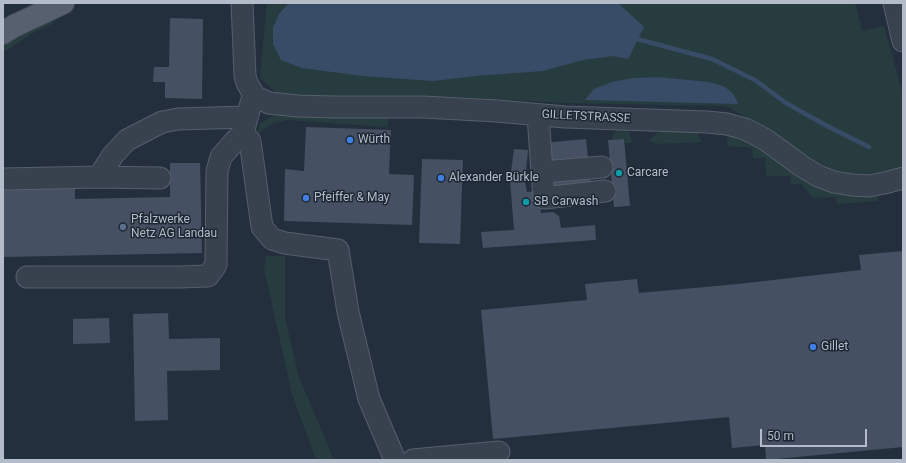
<!DOCTYPE html>
<html>
<head>
<meta charset="utf-8">
<style>
  body { margin:0 }
  #map { position:relative; width:906px; height:463px; overflow:hidden; background:#242f3e; font-family:Roboto,sans-serif }
  canvas { display:block }
  .frame { position:absolute; inset:0; border:4px solid #b4bcc9; pointer-events:none }
  .scale { position:absolute; left:760px; top:429px; width:107px; height:18px; box-sizing:border-box; border:2px solid #b4bcc9; border-top:0; padding-left:5px; font-size:12px; line-height:14px; white-space:nowrap; color:#b4bcc9; -webkit-text-stroke:3px #1d2633; paint-order:stroke }
</style>
</head>
<body>
<div id="map">
<canvas width="906" height="463"></canvas>
<div class="frame"></div>
<div class="scale">50 m</div>
</div>
<script>
const context = document.querySelector('canvas').getContext('2d');
context.lineJoin = 'round';
function fillPath(path, color) { context.fillStyle = color; context.fill(path, 'evenodd'); }
const shape = rows => new Path2D(rows.map(r => 'M' + r).join(''));
function trace(path, color, width, dash) { context.strokeStyle = color; context.lineWidth = width; context.lineCap = dash ? 'butt' : 'round'; context.setLineDash(dash || []); context.stroke(path); }
function label(font, color, halo, rows, align = 'center') {
  context.font = font + ' Roboto,sans-serif'; context.lineWidth = 3; context.setLineDash([]); context.textBaseline = 'middle'; context.strokeStyle = halo; context.fillStyle = color; for (const [text, x, y, turn = 0] of rows) {
    context.save(); context.translate(x, y); context.rotate((+turn || 0) * Math.PI / 180); context.textAlign = isNaN(turn) ? turn : align; if (halo) context.strokeText(text, 0, 0); context.fillText(text, 0, 0); context.restore();
  }
}
fillPath(shape([
  [267,3,855,3,862,31,884,26,903,95,903,169,867,174,844,173,818,163,727,106,565,103,455,97,325,96,278,94,260,78,266,9],
  [51,21,54,23,31,34,3,53,3,44,20,33,33,27],
  [281,113,389,117,387,127,287,120,273,123,258,134,259,125,268,118],
  [624,127,627,128,633,143,625,143,624,139,613,139,612,137,616,130],
  [661,129,696,130,702,142,659,144,649,141],
  [726,132,878,192,878,201,837,204,836,197,813,198,801,184,791,184,790,176,766,176,765,158,753,158,752,148,728,146],
  [266,256,285,256,285,318,299,377,334,460,316,460,292,394,264,269]
]), '#263c3f');
fillPath(shape([
  [289,3,618,3,644,27,628,59,613,56,583,60,543,71,476,76,433,81,362,76,302,68,281,60,273,44,273,28,279,14],
  [658,77,709,82,723,86,729,90,734,95,738,104,585,100,594,89,612,82,633,78]
]), '#394c67');
trace(shape([
  [637,39,712,59,755,80,786,103,829,127,869,147]
]), '#394c67', 4.5);
fillPath(shape([
  [170,18,203,19,202,99,165,98,165,82,153,82,154,67,169,67],
  [306,127,391,130,389,174,414,175,412,225,284,221,285,169,304,171],
  [586,139,593,204,548,209,543,143],
  [624,139,630,206,614,207,608,140],
  [514,149,528,150,525,182,527,192,538,191,541,213,553,212,559,216,561,228,595,225,596,240,483,248,481,232,514,230,510,180],
  [422,159,463,160,460,244,419,243],
  [170,163,200,163,202,253,3,257,3,186,75,184,75,199,170,197],
  [903,251,903,447,766,460,765,445,732,448,729,417,493,439,481,310,587,300,585,284,637,279,639,293,738,284,861,270,859,255],
  [168,313,169,339,220,338,220,370,167,371,168,420,135,421,133,314],
  [109,318,110,343,73,344,73,319]
]), '#455162');
const minor = shape([
  [242,3,245,76,247,83,254,95,258,98,269,103,298,106,335,107,423,107,497,111,565,117,707,122,727,124,745,129,755,134,766,140,803,167,818,176,834,182,852,185,868,186,885,183,903,178],
  [894,3,903,41],
  [254,95,251,103,243,133,250,141,262,227,272,239,285,243,338,250,348,312,369,399,395,460],
  [538,115,542,172,602,167],
  [542,172,544,198,605,191],
  [99,177,160,178],
  [3,179,99,177,113,155,127,140,162,122,178,119,247,117],
  [27,277,179,277,208,276,216,265,217,171,221,157,234,142,243,133],
  [413,460,499,452]
]);
const major = shape([
  [3,33,14,26,63,3]
]);
trace(minor, '#565f6c', 23);
trace(major, '#414a57', 24);
trace(minor, '#38414e', 21);
trace(major, '#56606e', 22);
for (const [x, y, r, color] of [
  [350,140,4,"#3f7fe0"],
  [619,173,4,"#0f9aa8"],
  [441,178,4,"#3f7fe0"],
  [306,198,4,"#3f7fe0"],
  [526,202,4,"#0f9aa8"],
  [123,227,4,"#5c6f8a"],
  [813,347,4,"#3f7fe0"]
]) { const dot = new Path2D(); dot.arc(x, y, r, 0, 2 * Math.PI); context.fillStyle = color; context.fill(dot); trace(dot, '#1d2633', 1.5); }
label('12px', '#b4bcc9', '#1d2633', [
  ["GILLETSTRASSE",586,117,3]
]);
label('12px', '#b4bcc9', '#1d2633', [
  ["Würth",358,140],
  ["Carcare",627,173],
  ["Alexander Bürkle",449,178],
  ["Pfeiffer & May",314,198],
  ["SB Carwash",534,202],
  ["Pfalzwerke",131,220],
  ["Netz AG Landau",131,234],
  ["Gillet",821,347]
], 'left');
</script>
</body>
</html>
